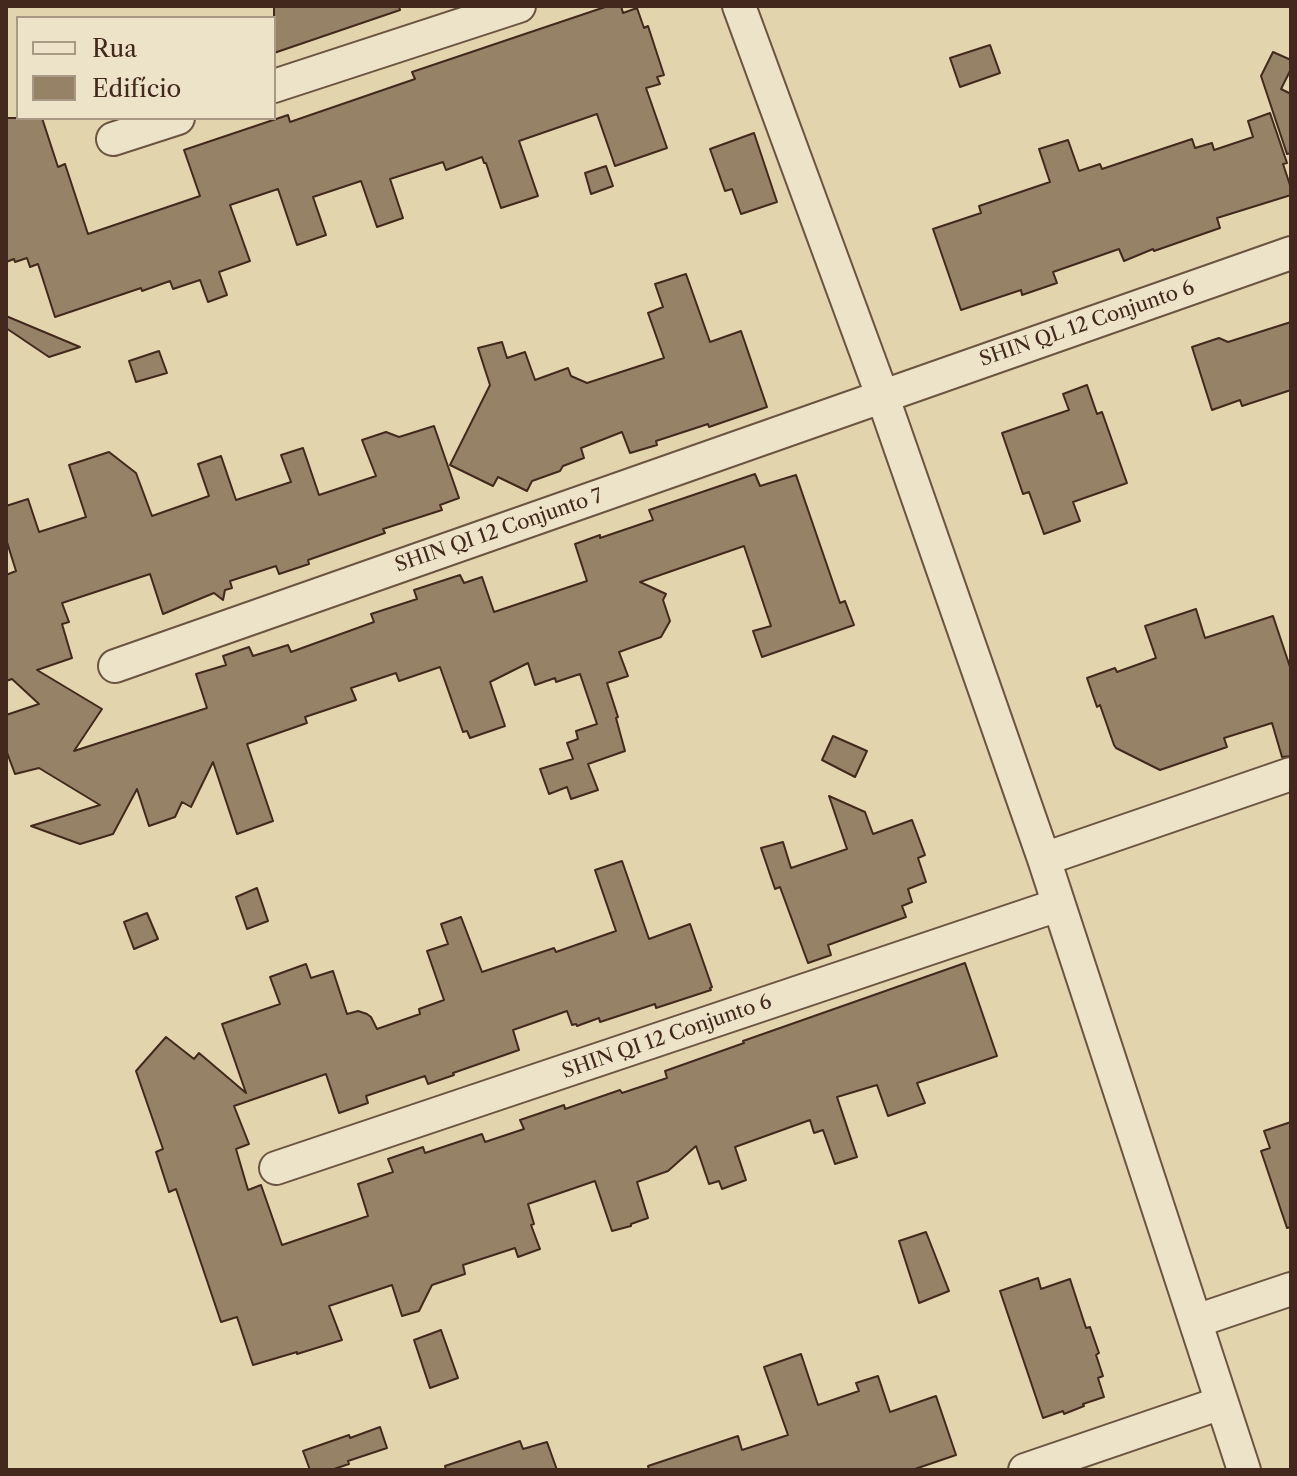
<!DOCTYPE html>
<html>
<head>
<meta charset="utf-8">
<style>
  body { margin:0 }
  #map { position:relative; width:1297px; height:1476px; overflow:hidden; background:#e2d4ac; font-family:"Libre Caslon Text",serif }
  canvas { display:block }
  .frame { position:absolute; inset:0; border:8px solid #43291d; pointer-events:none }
  .legend { position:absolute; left:16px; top:16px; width:260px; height:104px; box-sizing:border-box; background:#ece3c9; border:2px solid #a89984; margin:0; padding:10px 14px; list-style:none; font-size:24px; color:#43291d }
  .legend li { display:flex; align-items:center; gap:16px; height:40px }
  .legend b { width:40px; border:2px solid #a89984 }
</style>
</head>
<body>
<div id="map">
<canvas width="1297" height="1476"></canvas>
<div class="frame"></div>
<ul class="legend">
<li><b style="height:10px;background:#ece3c9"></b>Rua</li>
<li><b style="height:22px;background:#968267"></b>Edifício</li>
</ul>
</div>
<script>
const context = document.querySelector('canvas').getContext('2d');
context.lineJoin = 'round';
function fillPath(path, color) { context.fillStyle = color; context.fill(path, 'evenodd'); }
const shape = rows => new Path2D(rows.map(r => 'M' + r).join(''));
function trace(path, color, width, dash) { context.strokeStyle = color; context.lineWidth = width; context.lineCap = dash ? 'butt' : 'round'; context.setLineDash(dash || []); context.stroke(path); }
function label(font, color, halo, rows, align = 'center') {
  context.font = font + ' "Libre Caslon Text",serif'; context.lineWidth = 6; context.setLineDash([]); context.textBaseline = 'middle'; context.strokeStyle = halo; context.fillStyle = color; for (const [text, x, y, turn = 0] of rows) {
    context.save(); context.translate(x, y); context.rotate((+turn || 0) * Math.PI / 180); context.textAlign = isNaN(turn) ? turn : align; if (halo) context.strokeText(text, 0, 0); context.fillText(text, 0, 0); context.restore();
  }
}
const building = shape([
  [274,6,399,6,400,10,274,53,274,6],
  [608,6,621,6,623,13,637,8,644,28,648,26,664,75,657,77,660,84,646,88,667,148,615,166,597,114,519,141,538,196,501,208,486,163,484,163,482,157,446,170,443,162,390,179,403,218,377,227,361,181,313,197,326,235,297,245,278,189,230,205,250,261,219,272,227,295,208,302,200,280,173,289,170,281,142,291,141,288,55,317,38,264,30,267,27,258,15,262,14,259,6,262,6,118,42,118,58,167,65,164,88,234,200,196,184,150,288,115,290,122,415,79,412,72,608,6],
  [990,45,1000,73,960,87,950,58,990,45],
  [1273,52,1291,60,1291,69,1281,89,1291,94,1291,153,1287,154,1261,76,1273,52],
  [1270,113,1287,163,1283,164,1291,188,1291,195,1217,218,1220,228,1154,251,1153,249,1124,261,1119,249,1053,272,1057,283,1022,295,1021,290,961,310,933,229,981,213,979,206,1050,182,1039,149,1068,140,1079,171,1100,164,1102,169,1192,139,1195,148,1212,143,1214,150,1253,137,1248,121,1270,113],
  [754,133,777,202,741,214,732,189,725,191,710,149,754,133],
  [606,166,613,186,591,194,585,173,606,166],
  [686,274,710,342,741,331,767,407,709,427,708,424,656,441,657,445,630,453,622,432,581,448,584,458,563,466,560,471,532,481,527,491,498,477,493,486,450,465,490,385,478,348,502,342,507,358,525,352,535,380,568,368,571,376,587,383,664,358,648,313,663,307,655,284,686,274],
  [6,316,80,347,49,357,6,328,6,316],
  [1291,322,1291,390,1242,406,1240,400,1212,410,1192,347,1219,338,1228,342,1291,322],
  [159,351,167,373,136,382,129,361,159,351],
  [1087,385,1097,414,1102,412,1127,483,1073,502,1080,521,1044,534,1029,492,1023,494,1002,433,1069,410,1063,394,1087,385],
  [434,426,459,498,440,505,442,510,383,529,385,533,308,560,309,564,279,574,276,566,230,581,232,588,225,590,223,600,214,593,163,614,150,574,62,603,69,622,62,624,72,658,37,670,102,709,74,751,207,708,196,674,226,665,223,656,249,647,253,656,288,645,291,652,374,622,371,614,417,599,414,590,460,575,464,583,482,577,494,612,587,581,575,544,600,535,600,538,653,520,649,510,755,474,760,486,796,475,840,603,845,601,854,625,762,657,753,631,771,626,744,546,640,582,666,594,663,600,670,621,661,637,619,652,628,676,607,683,618,717,616,718,625,751,588,764,598,790,571,799,567,787,549,794,540,769,573,759,567,743,578,739,576,731,597,724,580,674,556,682,555,678,535,685,528,663,490,682,505,726,470,738,467,731,463,732,440,667,399,681,396,673,351,688,356,700,305,717,307,723,247,744,273,821,237,834,213,762,191,807,182,802,175,817,149,826,137,789,113,834,80,844,31,826,100,805,39,768,15,774,6,750,6,715,39,704,12,679,6,681,6,575,16,571,6,539,6,506,28,499,39,532,86,517,69,465,109,452,136,473,152,516,209,496,198,464,221,456,236,500,291,482,281,455,303,448,319,495,376,476,362,440,386,432,399,437,434,426],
  [1196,609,1205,638,1273,616,1291,670,1291,756,1282,757,1272,723,1224,738,1227,747,1160,770,1116,748,1114,745,1100,705,1097,707,1087,678,1115,668,1117,672,1156,658,1145,626,1196,609],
  [833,736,867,751,855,777,822,760,833,736],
  [829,796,865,812,873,834,912,820,925,855,918,858,926,882,908,889,912,902,902,906,906,917,828,945,831,955,808,963,780,887,775,889,761,848,783,842,791,868,847,849,829,796],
  [622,861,649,939,690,924,712,987,710,988,711,990,656,1008,655,1004,600,1022,599,1018,577,1026,576,1024,572,1025,567,1011,513,1030,519,1050,453,1073,454,1075,428,1084,425,1076,366,1096,368,1103,339,1113,326,1074,234,1106,249,1144,236,1149,248,1190,261,1185,282,1245,368,1216,358,1184,393,1172,388,1159,423,1147,425,1153,482,1134,485,1142,524,1129,520,1120,564,1105,565,1109,620,1090,622,1093,667,1078,665,1071,744,1043,743,1041,965,963,997,1056,917,1083,925,1103,888,1116,877,1085,837,1097,857,1157,835,1164,823,1130,814,1133,810,1120,735,1147,746,1180,722,1189,719,1181,709,1184,696,1146,668,1171,637,1182,648,1218,631,1224,631,1226,612,1231,595,1181,528,1204,534,1224,531,1225,540,1249,518,1257,515,1248,463,1265,465,1274,432,1285,419,1311,402,1316,392,1285,329,1306,342,1340,297,1354,297,1352,253,1365,237,1317,221,1322,176,1189,169,1192,156,1152,163,1149,136,1071,166,1037,194,1059,199,1053,246,1093,222,1024,280,1004,270,977,306,964,311,978,333,971,347,1014,358,1011,367,1014,371,1017,377,1029,420,1014,419,1009,444,1000,427,951,448,944,441,924,461,917,482,972,554,948,556,952,616,931,595,870,622,861],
  [257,888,268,921,247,929,236,897,257,888],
  [147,913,158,939,134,949,124,922,147,913],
  [1291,1122,1291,1227,1287,1228,1261,1151,1270,1148,1264,1131,1291,1122],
  [926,1232,949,1291,919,1303,899,1241,926,1232],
  [1038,1278,1041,1289,1070,1279,1086,1328,1090,1327,1099,1353,1096,1355,1103,1376,1098,1378,1104,1397,1083,1404,1084,1406,1064,1414,1063,1411,1043,1418,1000,1291,1038,1278],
  [441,1330,458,1378,430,1388,414,1340,441,1330],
  [801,1354,818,1405,859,1391,856,1383,878,1376,890,1412,936,1396,956,1455,912,1470,649,1470,648,1466,738,1436,742,1450,788,1435,764,1367,801,1354],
  [380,1427,387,1448,348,1461,349,1464,331,1470,310,1470,303,1451,349,1435,350,1438,380,1427],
  [520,1441,523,1449,547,1442,557,1470,446,1470,445,1466,520,1441]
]);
fillPath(building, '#968267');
trace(building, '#43291d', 2);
const minor = shape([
  [739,6,882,395,1044,859,1244,1470],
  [274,86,519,6],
  [113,139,178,118],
  [115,666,1291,253],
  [1044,859,1291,774],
  [276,1168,1058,905],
  [1196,1321,1291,1289],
  [1025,1470,1221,1403]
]);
trace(minor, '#6b5441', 36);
trace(minor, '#ece3c9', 32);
label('20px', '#43291d', '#ece3c9', [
  ["SHIN QL 12 Conjunto 6",1087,324,-19],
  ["SHIN QI 12 Conjunto 7",499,531,-19],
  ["SHIN QI 12 Conjunto 6",667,1037,-19]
]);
</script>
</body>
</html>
